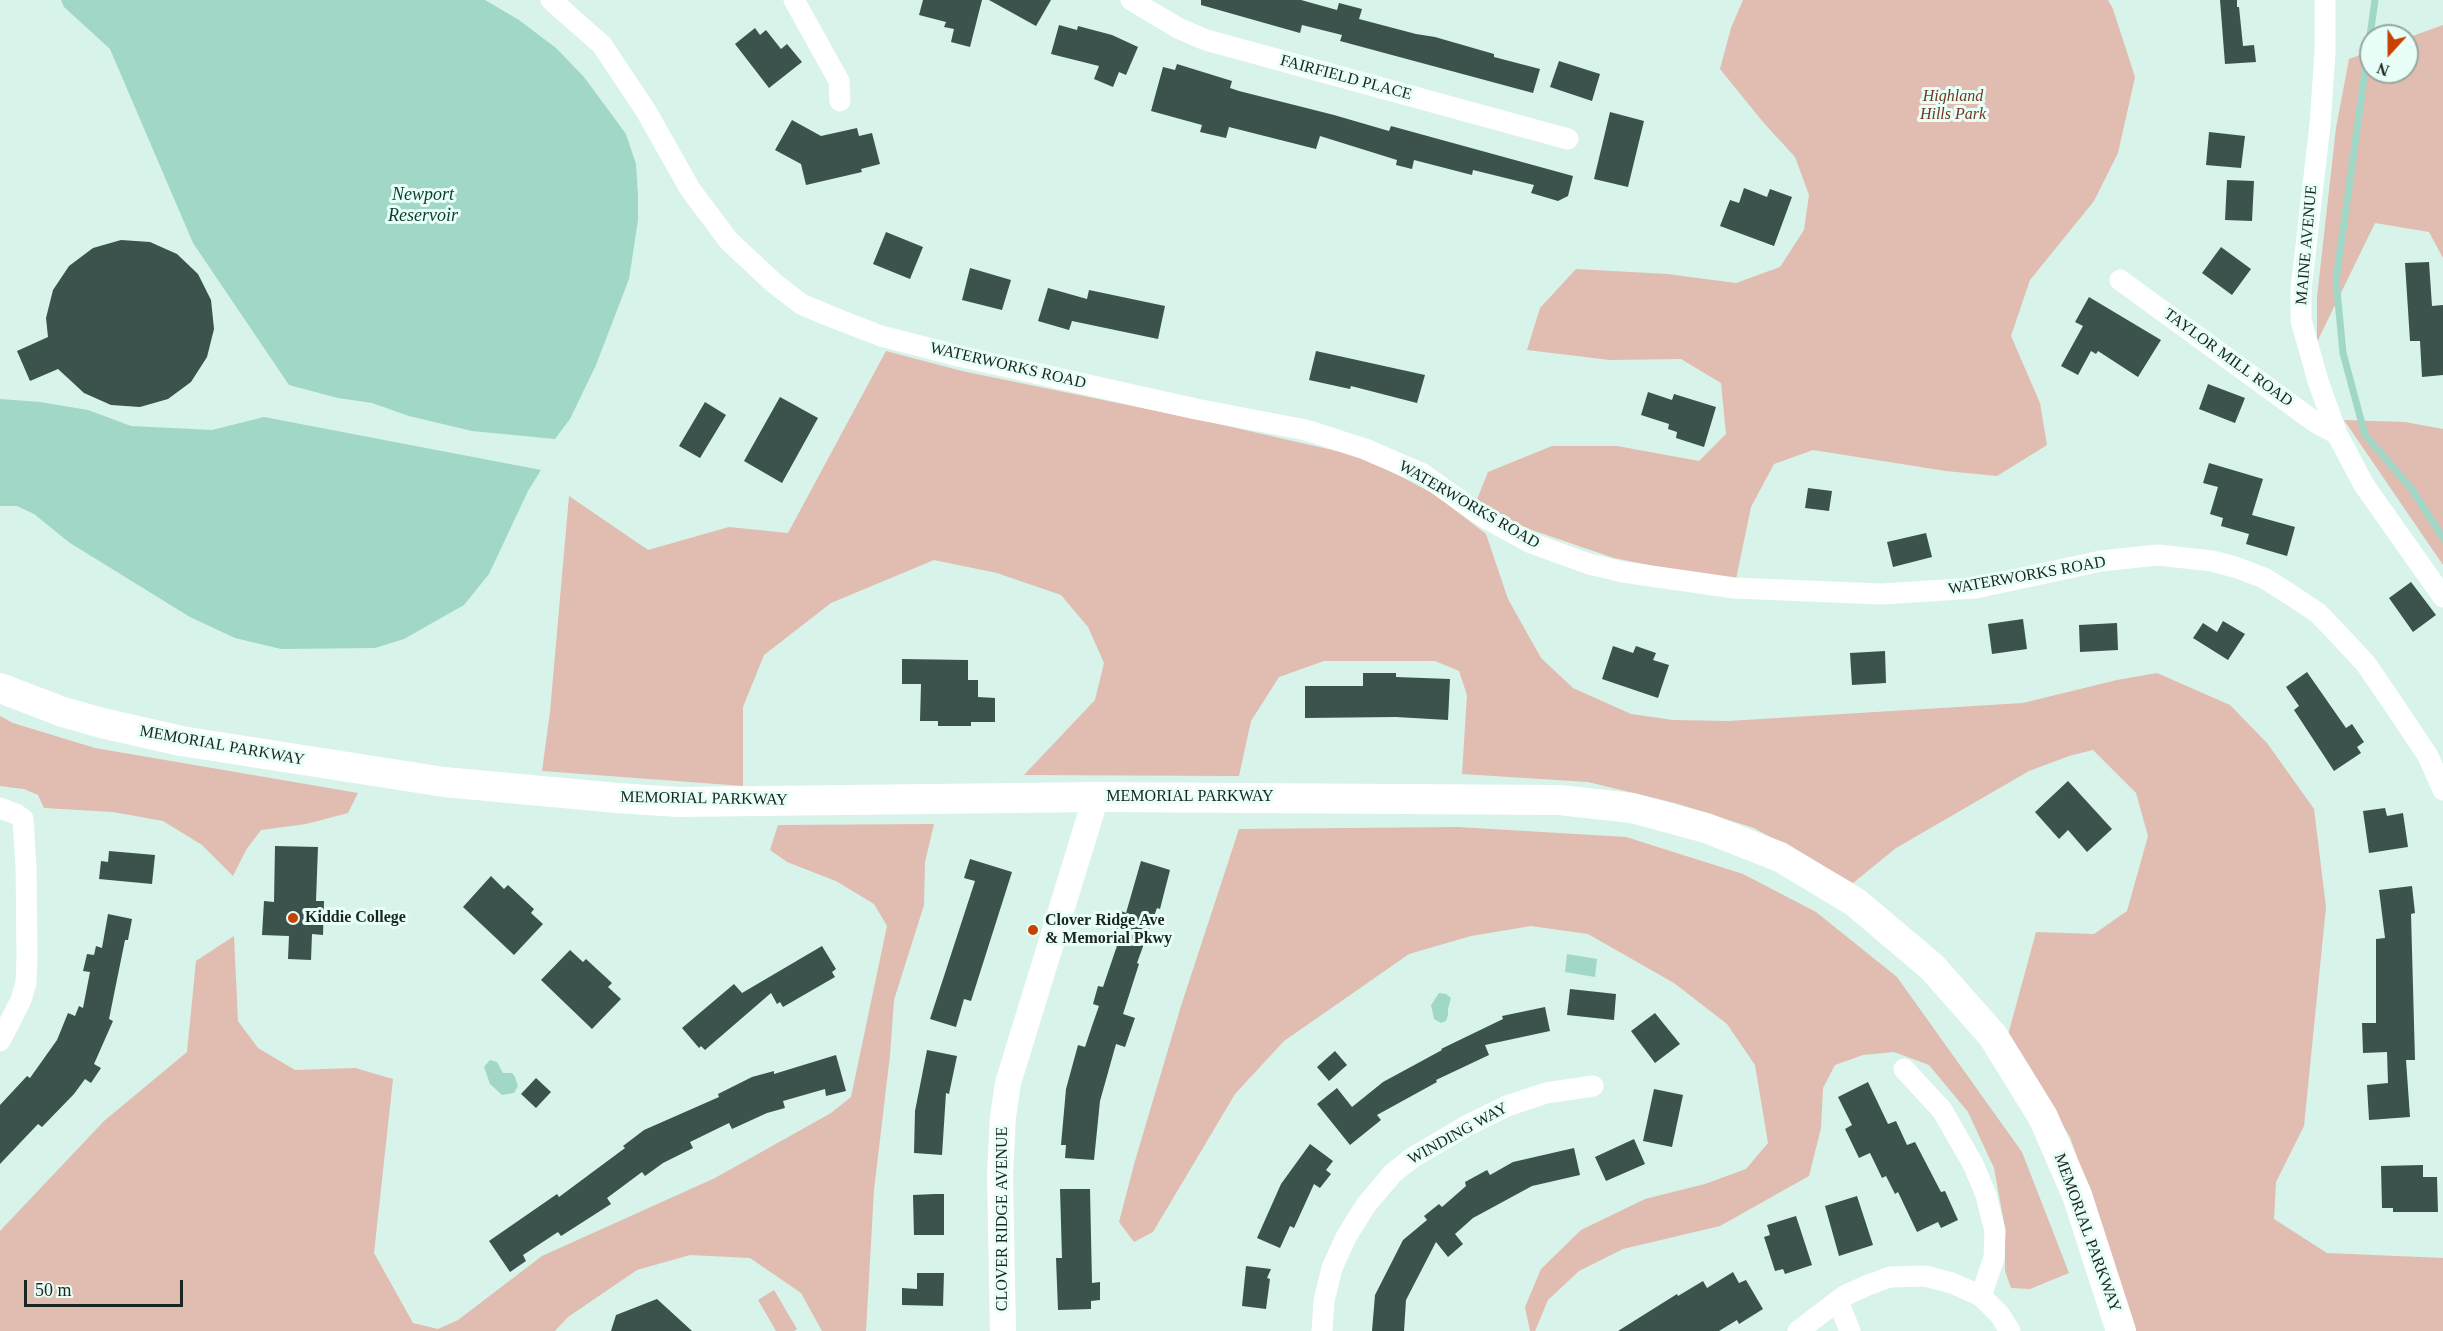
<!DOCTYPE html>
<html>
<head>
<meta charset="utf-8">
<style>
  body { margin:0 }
  #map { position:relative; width:2443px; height:1331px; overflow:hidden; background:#d7f3ea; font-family:Georgia,serif }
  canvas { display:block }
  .north { position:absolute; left:2359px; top:24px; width:60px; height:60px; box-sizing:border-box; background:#e8fff7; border:2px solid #96a8a2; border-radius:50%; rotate:201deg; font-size:16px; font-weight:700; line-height:24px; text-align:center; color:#1b2522 }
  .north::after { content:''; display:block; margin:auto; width:21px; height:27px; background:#c74102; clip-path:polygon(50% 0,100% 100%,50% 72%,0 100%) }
  .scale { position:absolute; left:24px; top:1280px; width:159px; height:27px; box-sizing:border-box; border:3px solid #1b2522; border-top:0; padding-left:8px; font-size:18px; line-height:21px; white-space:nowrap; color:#1b2522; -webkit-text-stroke:4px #e8fff7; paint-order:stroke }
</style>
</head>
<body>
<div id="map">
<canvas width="2443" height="1331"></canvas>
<div class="north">N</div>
<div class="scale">50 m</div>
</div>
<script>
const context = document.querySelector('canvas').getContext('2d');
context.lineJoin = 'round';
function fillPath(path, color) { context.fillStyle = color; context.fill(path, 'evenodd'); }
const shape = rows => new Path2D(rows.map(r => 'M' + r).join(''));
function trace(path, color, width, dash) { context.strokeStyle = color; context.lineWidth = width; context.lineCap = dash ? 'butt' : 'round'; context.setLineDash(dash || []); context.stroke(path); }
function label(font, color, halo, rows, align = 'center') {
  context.font = font + ' Georgia,serif'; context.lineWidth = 6; context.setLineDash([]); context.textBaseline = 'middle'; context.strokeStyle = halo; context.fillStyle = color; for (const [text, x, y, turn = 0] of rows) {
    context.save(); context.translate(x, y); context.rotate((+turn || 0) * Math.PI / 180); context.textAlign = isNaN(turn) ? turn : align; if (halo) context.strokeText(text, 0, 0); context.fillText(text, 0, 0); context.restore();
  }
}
fillPath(shape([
  [1743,0,2108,0,2113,9,2135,77,2118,153,2094,201,2030,280,2011,336,2040,403,2047,445,1997,476,1946,471,1813,450,1774,464,1751,507,1736,579,1674,570,1614,558,1523,527,1476,502,1488,472,1552,446,1617,446,1699,461,1726,434,1721,383,1681,359,1610,360,1527,350,1540,308,1576,269,1667,274,1736,283,1780,267,1804,230,1809,195,1795,157,1763,122,1720,69,1731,28],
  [2443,25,2443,258,2429,232,2375,223,2317,342,2317,297,2336,128,2349,59,2371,51,2371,72,2407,72,2407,38],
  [886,351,962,371,1205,421,1363,457,1434,494,1486,534,1508,599,1541,658,1573,688,1631,714,1673,720,1728,721,2023,703,2117,680,2157,673,2230,705,2267,743,2314,809,2326,907,2304,1126,2276,1182,2274,1219,2327,1253,2443,1258,2443,1331,2132,1331,2102,1228,2070,1137,2008,1035,2036,932,2094,934,2127,911,2148,836,2136,793,2093,750,2069,756,2029,771,1896,848,1853,883,1754,828,1675,803,1588,782,1462,774,1467,695,1459,671,1435,661,1324,661,1279,677,1251,721,1239,776,1024,775,1095,700,1104,663,1088,627,1061,595,997,573,934,560,831,603,764,655,743,707,743,786,542,771,550,712,569,496,648,550,729,527,788,533],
  [2344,420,2405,422,2443,429,2443,565],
  [0,716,13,723,95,748,358,793,348,813,306,824,261,830,246,850,233,876,202,845,163,821,113,812,44,808,38,795,24,789,0,786],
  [934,824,925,862,924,905,894,1000,890,1055,874,1190,866,1331,822,1331,801,1293,750,1258,690,1255,637,1270,568,1317,555,1331,0,1331,0,1231,104,1121,187,1052,196,961,234,936,238,1021,258,1048,295,1070,355,1068,393,1079,374,1253,413,1323,438,1329,458,1320,542,1256,715,1178,831,1113,851,1097,887,926,874,904,836,881,787,862,770,850,778,825],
  [1458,827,1626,837,1743,874,1816,912,1897,977,2022,1152,2069,1273,2030,1289,2011,1288,2005,1271,2005,1228,1994,1168,1968,1112,1929,1065,1894,1052,1863,1055,1835,1065,1823,1088,1821,1128,1809,1176,1720,1226,1623,1249,1579,1271,1548,1300,1535,1331,1530,1331,1525,1307,1541,1269,1581,1230,1645,1199,1705,1184,1746,1169,1768,1143,1755,1065,1727,1024,1674,983,1588,934,1531,926,1471,936,1409,954,1284,1041,1235,1094,1153,1232,1134,1242,1119,1222,1135,1161,1181,1006,1239,829],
  [774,1290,797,1329,794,1331,776,1331,758,1300]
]), '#e1bcb0');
fillPath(shape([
  [61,0,485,0,519,20,556,48,584,77,626,134,636,164,638,196,638,220,629,279,596,365,570,419,555,439,472,431,409,416,372,403,338,398,289,385,193,243,110,49,64,7],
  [0,399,40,402,88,410,131,426,212,430,264,417,541,470,528,491,489,574,464,605,404,639,375,648,281,649,235,638,190,617,70,543,34,514,17,506,0,506],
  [1567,954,1597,959,1595,977,1565,972],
  [1439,993,1446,994,1451,998,1448,1009,1448,1015,1446,1021,1441,1023,1434,1019,1431,1005],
  [490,1060,497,1062,503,1073,512,1073,515,1077,518,1086,514,1093,502,1095,490,1084,484,1067]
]), '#a1d7c7');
trace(shape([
  [2375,0,2336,280,2343,353,2365,435,2411,488,2443,538]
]), '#a1d7c7', 7);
fillPath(shape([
  [923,0,982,0,970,47,951,42,954,29,944,27,946,22,919,15],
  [989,0,1051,0,1036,26],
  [1201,0,1301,0,1337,10,1339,3,1362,9,1359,19,1416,34,1435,37,1494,54,1494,57,1540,69,1533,93,1340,41,1342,35,1302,25,1300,33,1201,5],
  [2220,0,2237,0,2237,7,2239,7,2243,46,2254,45,2256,62,2225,64],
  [1059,25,1077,30,1078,26,1112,35,1138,47,1126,75,1119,72,1113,87,1094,79,1099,66,1051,54],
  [755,28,760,35,766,30,781,49,787,44,802,62,769,88,735,44],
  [1559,61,1600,74,1592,101,1550,87],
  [1177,64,1232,81,1230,88,1239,91,1334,115,1389,131,1391,126,1573,176,1568,196,1558,201,1531,193,1534,185,1473,170,1472,175,1414,160,1412,169,1396,165,1397,160,1320,136,1316,149,1229,127,1226,138,1200,132,1202,125,1151,111,1163,67,1175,70],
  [1610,112,1644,121,1628,187,1594,179],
  [792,120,821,136,857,128,859,136,872,133,880,164,861,169,862,172,806,185,801,164,775,150],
  [2209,132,2245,136,2241,168,2206,165],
  [2227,180,2254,181,2252,221,2225,220],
  [1744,188,1767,197,1770,189,1792,197,1774,246,1720,226,1730,200,1739,203],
  [886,232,923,247,910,279,873,264],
  [121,240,150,242,177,254,198,274,211,300,214,329,207,357,191,382,168,399,140,407,111,405,84,393,58,369,30,381,17,351,48,337,46,318,53,290,69,266,93,248],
  [2221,247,2251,269,2232,295,2202,273],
  [2429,262,2432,306,2443,305,2443,375,2422,377,2420,341,2410,341,2405,263],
  [970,268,1011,280,1002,310,962,300],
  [1048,288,1087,299,1089,290,1165,306,1158,339,1072,321,1069,330,1038,321],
  [2089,297,2161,340,2138,377,2098,351,2096,354,2091,351,2078,375,2061,366,2083,326,2075,322],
  [1316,351,1425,375,1417,403,1351,386,1350,389,1309,380],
  [2208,384,2245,398,2235,423,2199,409],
  [1648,392,1672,400,1674,394,1716,407,1704,447,1676,438,1677,432,1668,429,1669,424,1641,415],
  [780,397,818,418,782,483,744,461],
  [705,402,726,415,700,458,679,446],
  [2209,463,2263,479,2252,515,2295,527,2287,556,2246,544,2249,534,2221,526,2223,518,2210,514,2218,487,2203,483],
  [1808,488,1832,491,1829,511,1805,508],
  [1926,533,1932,557,1893,567,1887,542],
  [2411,582,2436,615,2413,632,2389,598],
  [2023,619,2027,649,1992,654,1988,624],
  [2223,621,2245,634,2228,660,2193,638,2203,623,2217,632],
  [2117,623,2118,650,2080,652,2079,625],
  [1613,646,1633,653,1636,646,1656,653,1653,660,1669,665,1658,698,1602,679],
  [1885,651,1886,683,1852,685,1850,653],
  [902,659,968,660,968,680,978,680,978,697,995,698,995,722,971,722,971,726,938,726,938,721,920,721,921,684,902,684],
  [2307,672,2346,728,2352,724,2364,742,2357,747,2361,753,2334,771,2294,710,2299,706,2286,687],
  [1363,673,1396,673,1396,677,1450,679,1448,720,1396,717,1305,718,1305,686,1363,686],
  [2068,781,2112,829,2087,852,2068,830,2059,839,2035,812],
  [2385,808,2387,816,2403,813,2408,847,2369,853,2363,811],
  [275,846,318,847,316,901,324,901,323,935,312,934,311,960,288,959,289,936,262,935,264,901,274,902],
  [109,851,155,855,152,884,99,879,101,861,108,862],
  [970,859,1012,872,971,1001,964,999,956,1027,930,1019,975,881,964,878],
  [1141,861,1170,870,1160,909,1157,908,1137,963,1139,964,1123,1014,1135,1018,1125,1047,1116,1044,1100,1101,1094,1160,1065,1158,1066,1145,1061,1145,1066,1089,1078,1045,1085,1047,1092,1026,1099,1006,1093,1004,1098,986,1103,987,1122,931,1115,929,1121,911,1126,913],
  [491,876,504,889,508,885,534,909,531,913,543,924,514,955,463,907],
  [2412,886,2415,913,2411,914,2415,1060,2406,1060,2410,1117,2369,1120,2367,1085,2388,1083,2387,1052,2363,1053,2362,1023,2376,1023,2376,939,2385,938,2379,890],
  [108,914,132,919,128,940,125,940,109,1019,113,1021,94,1064,101,1068,91,1083,85,1079,74,1094,42,1127,38,1124,0,1164,0,1105,27,1076,30,1078,57,1040,68,1013,75,1016,79,1006,83,1008,90,972,83,971,87,954,94,955,96,946,102,948],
  [822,946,836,969,832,972,835,977,783,1007,780,1002,777,1004,771,993,705,1050,701,1046,699,1048,682,1028,734,984,742,993],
  [570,950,583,962,586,959,612,983,608,987,621,999,592,1029,541,980],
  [1570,989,1616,994,1614,1020,1567,1015],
  [1545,1007,1550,1031,1485,1045,1489,1055,1436,1080,1437,1082,1377,1115,1381,1120,1350,1145,1317,1104,1337,1088,1352,1107,1383,1082,1442,1050,1441,1049,1503,1019,1502,1016],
  [1655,1013,1680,1044,1655,1063,1631,1031],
  [927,1050,957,1056,949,1094,946,1093,942,1155,914,1153,915,1111],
  [1335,1051,1347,1065,1329,1081,1317,1067],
  [836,1055,846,1091,826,1096,825,1089,783,1101,785,1108,767,1113,732,1129,729,1123,690,1142,693,1148,663,1163,645,1176,642,1172,607,1198,611,1204,561,1236,558,1232,523,1255,526,1261,510,1272,489,1241,557,1194,559,1197,625,1148,623,1146,644,1130,719,1097,718,1094,752,1077,774,1071,774,1074],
  [536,1078,551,1092,536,1108,521,1094],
  [1868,1082,1888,1124,1896,1121,1907,1145,1915,1142,1941,1192,1945,1191,1958,1220,1941,1228,1938,1222,1917,1232,1898,1192,1895,1194,1886,1176,1882,1178,1870,1153,1859,1158,1845,1129,1852,1125,1838,1097],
  [1654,1089,1683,1095,1672,1147,1643,1141],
  [1634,1139,1645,1164,1606,1181,1595,1157],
  [1310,1144,1333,1161,1326,1170,1331,1174,1320,1188,1314,1184,1294,1228,1290,1226,1280,1248,1257,1238,1281,1184],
  [1574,1148,1580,1175,1532,1186,1473,1218,1455,1234,1463,1244,1448,1257,1436,1242,1406,1300,1404,1331,1372,1331,1375,1295,1403,1240,1427,1220,1424,1216,1439,1204,1442,1207,1466,1186,1465,1182,1487,1170,1490,1175,1513,1162],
  [2423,1165,2423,1177,2437,1177,2438,1212,2393,1212,2393,1208,2382,1208,2381,1166],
  [1060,1189,1090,1189,1092,1283,1100,1282,1100,1300,1091,1301,1091,1309,1058,1310,1056,1258,1062,1258],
  [935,1194,944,1194,944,1235,914,1235,913,1195],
  [1857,1196,1873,1245,1839,1256,1825,1206],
  [1796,1216,1812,1265,1785,1274,1783,1269,1775,1271,1764,1237,1770,1235,1767,1225],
  [1246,1266,1271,1269,1267,1278,1270,1279,1266,1309,1242,1306],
  [1733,1272,1739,1283,1746,1280,1763,1309,1739,1324,1737,1320,1719,1331,1618,1331,1677,1294,1678,1296,1703,1281,1707,1288],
  [917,1273,944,1273,943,1306,902,1305,902,1288,917,1289],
  [657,1299,692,1331,611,1331,616,1315]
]), '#3b534c');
trace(shape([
  [551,0,602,45,646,111,690,189,729,241,774,283,801,304,832,317,881,336,963,357,1196,409,1306,430,1365,449,1423,474,1482,516,1531,543,1589,564,1623,572,1734,588,1881,594,1976,588,2101,561,2158,555,2212,561,2238,568,2264,578,2291,595,2318,613,2340,636,2366,664,2396,708,2428,756,2443,790],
  [794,0,839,81,840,101],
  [1131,0,1178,28,1206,40,1568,139],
  [2325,0,2325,52,2320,125,2301,289,2301,320,2318,381,2337,434,2364,485,2443,597],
  [2120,280,2315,422,2337,434],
  [0,808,16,814,23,819,26,867,27,957,26,983,21,1000,0,1041],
  [1904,1069,1942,1110,1973,1164,1986,1195,1995,1231,1994,1258,1981,1296],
  [1838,1301,1850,1331],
  [1322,1331,1324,1301,1332,1268,1346,1237,1366,1205,1393,1173,1412,1158,1468,1125,1507,1106,1546,1093,1593,1086],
  [1798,1331,1844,1296,1868,1285,1890,1277,1925,1276,1952,1283,1981,1296,2000,1315,2010,1331]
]), '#fff', 21);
trace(shape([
  [1003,1331,1000,1174,1003,1117,1008,1083,1096,797]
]), '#fff', 26);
trace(shape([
  [0,688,63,712,102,723,181,741,444,782,617,798,678,802,1096,797,1559,800,1632,808,1706,828,1780,857,1855,902,1932,967,1993,1036,2043,1117,2077,1195,2121,1331]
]), '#fff', 30);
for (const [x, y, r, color] of [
  [293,918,6,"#c74102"],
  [1033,930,6,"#c74102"]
]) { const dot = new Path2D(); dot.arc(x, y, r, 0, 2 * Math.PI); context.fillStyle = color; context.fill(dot); trace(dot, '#e8fff7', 2); }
label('16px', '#1b2522', '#e8fff7', [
  ["FAIRFIELD PLACE",1346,78,15],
  ["MAINE AVENUE",2307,245,-85],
  ["TAYLOR MILL ROAD",2228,358,36],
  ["WATERWORKS ROAD",1008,366,13],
  ["WATERWORKS ROAD",1469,505,30],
  ["WATERWORKS ROAD",2027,576,-10],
  ["MEMORIAL PARKWAY",222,746,10],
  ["MEMORIAL PARKWAY",1190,797],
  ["MEMORIAL PARKWAY",704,799,1],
  ["WINDING WAY",1458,1134,-29],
  ["CLOVER RIDGE AVENUE",1003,1219,-90],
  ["MEMORIAL PARKWAY",2087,1233,70]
]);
label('italic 16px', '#723622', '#e8fff7', [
  ["Highland",1953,97],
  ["Hills Park",1953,115]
]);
label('bold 16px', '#1b2522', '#e8fff7', [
  ["Kiddie College",305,918],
  ["Clover Ridge Ave",1045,921],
  ["& Memorial Pkwy",1045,939]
], 'left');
label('italic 18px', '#0d3d32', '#e8fff7', [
  ["Newport",423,195],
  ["Reservoir",423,216]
]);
</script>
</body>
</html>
